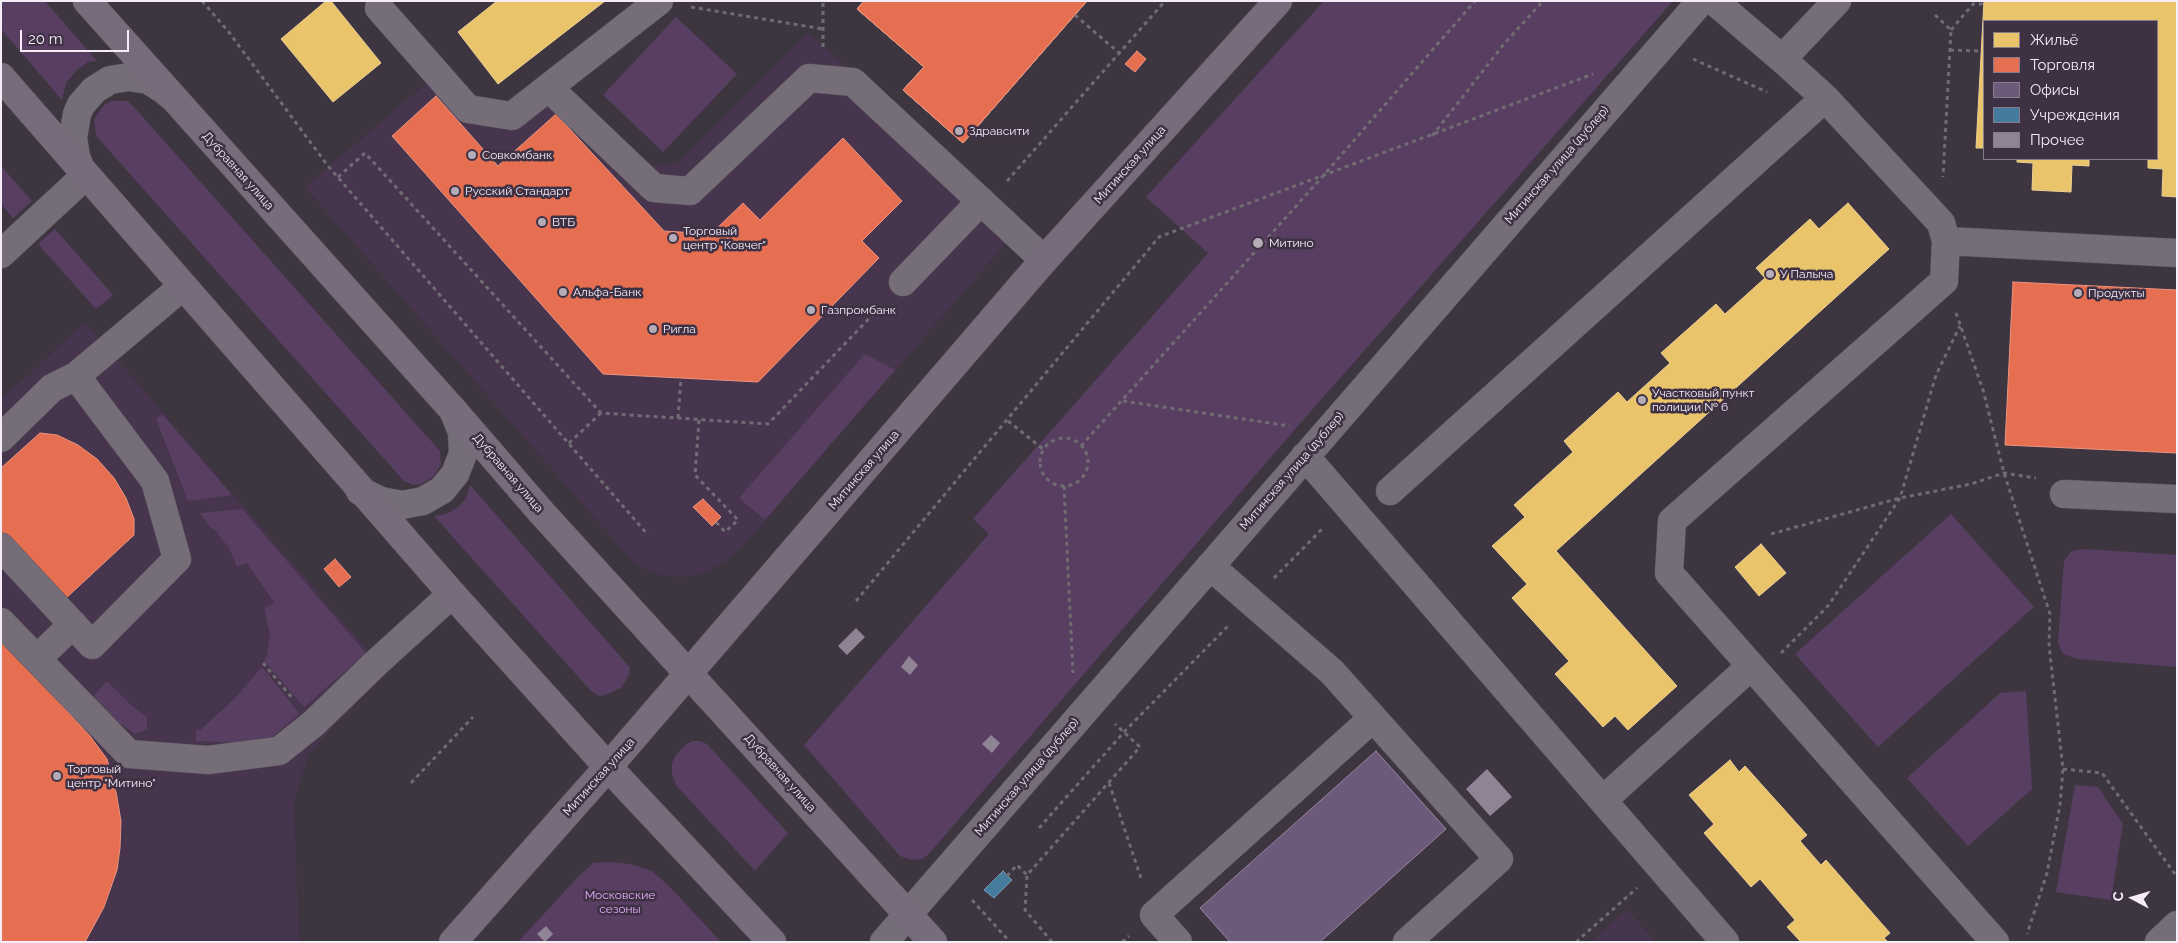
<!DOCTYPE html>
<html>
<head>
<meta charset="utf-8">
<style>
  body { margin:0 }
  #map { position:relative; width:2178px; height:943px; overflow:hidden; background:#3d3540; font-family:Raleway,sans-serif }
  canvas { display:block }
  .frame { position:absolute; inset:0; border:2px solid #f5ecf8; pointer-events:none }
  .legend { position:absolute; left:1983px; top:20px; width:175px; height:140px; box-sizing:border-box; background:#3e3144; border:1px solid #877c8c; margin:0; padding:6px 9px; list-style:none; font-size:15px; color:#f5ecf8 }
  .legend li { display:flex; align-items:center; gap:10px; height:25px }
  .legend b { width:25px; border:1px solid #877c8c }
  .north { position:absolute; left:2108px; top:873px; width:50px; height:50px; -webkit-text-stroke:4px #3e3144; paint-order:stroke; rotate:276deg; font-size:14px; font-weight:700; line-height:20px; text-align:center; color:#f5ecf8 }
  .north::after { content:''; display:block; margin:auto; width:18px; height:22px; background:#f5ecf8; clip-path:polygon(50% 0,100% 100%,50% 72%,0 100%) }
  .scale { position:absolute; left:20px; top:30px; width:109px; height:22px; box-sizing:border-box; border:2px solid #f5ecf8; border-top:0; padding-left:6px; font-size:15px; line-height:18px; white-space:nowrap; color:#f5ecf8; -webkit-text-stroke:4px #3e3144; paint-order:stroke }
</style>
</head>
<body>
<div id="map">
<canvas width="2178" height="943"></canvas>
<div class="frame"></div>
<ul class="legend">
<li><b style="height:14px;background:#e9c46a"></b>Жильё</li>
<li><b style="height:14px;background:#e76f51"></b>Торговля</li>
<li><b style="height:14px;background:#6d597a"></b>Офисы</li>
<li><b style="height:14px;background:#457b9d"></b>Учреждения</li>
<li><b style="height:14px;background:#918396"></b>Прочее</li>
</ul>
<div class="north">С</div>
<div class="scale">20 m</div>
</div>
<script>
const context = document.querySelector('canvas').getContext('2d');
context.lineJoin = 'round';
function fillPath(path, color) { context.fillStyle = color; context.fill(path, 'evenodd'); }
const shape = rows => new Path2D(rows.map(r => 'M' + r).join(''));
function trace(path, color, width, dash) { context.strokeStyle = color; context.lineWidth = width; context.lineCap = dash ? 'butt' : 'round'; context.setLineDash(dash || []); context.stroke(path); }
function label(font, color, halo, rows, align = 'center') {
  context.font = font + ' Raleway,sans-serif'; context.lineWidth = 5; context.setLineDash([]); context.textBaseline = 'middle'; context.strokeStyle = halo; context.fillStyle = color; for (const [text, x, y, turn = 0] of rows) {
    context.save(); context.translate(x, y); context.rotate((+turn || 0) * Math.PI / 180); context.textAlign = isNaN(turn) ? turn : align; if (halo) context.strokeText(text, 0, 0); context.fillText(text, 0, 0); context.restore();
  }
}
fillPath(shape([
  [808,32,1020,227,742,547,724,562,704,573,683,577,664,576,644,569,630,558,305,187,428,82,503,109,551,72,650,166,677,163],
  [85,322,387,673,309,753,294,801,299,942,1,942,1,400],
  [215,530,366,652,305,706,264,661,267,655,270,634,264,610,274,604,247,563,237,567,229,548],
  [261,668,264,669,299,713,196,740,197,730,199,730,236,697],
  [1627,909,1656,942,1590,942]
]), '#46354c');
fillPath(shape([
  [1,1,45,1,97,61,88,62,77,70,66,83,62,100,1,29],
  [1324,1,1673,1,1297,427,927,856,921,859,913,860,905,858,899,855,804,745,989,534,973,519,1208,253,1146,197],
  [676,17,737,74,663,152,603,95],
  [112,101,127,101,133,106,440,451,441,465,433,477,421,484,413,485,404,481,96,136,94,119,104,105],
  [1,166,32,201,13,218,1,204],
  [55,229,113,295,96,309,38,244],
  [865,354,895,370,765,520,739,498],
  [162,414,232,495,188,501,156,419],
  [470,485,626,663,630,668,629,675,621,688,608,694,600,696,592,692,434,516,446,514,457,508,466,498],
  [242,509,366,653,304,707,264,661,267,655,270,634,264,609,274,603,247,563,237,567,229,548,215,530,210,527,200,513],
  [1951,514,2034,607,1878,747,1795,654],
  [2085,549,2177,555,2177,667,2077,659,2063,654,2058,643,2064,561,2071,551],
  [261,668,264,669,299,713,299,714,270,739,241,743,196,741,196,730,200,730,236,697],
  [107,681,132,706,147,717,147,729,135,734,106,714,92,698],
  [2026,691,2032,789,1968,846,1907,778,2000,693],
  [692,741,700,741,707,744,788,833,755,871,676,785,672,775,672,764,675,756,684,746],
  [2075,785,2098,787,2123,824,2111,900,2056,892],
  [609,862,631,864,652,871,671,888,721,942,518,942,578,877,593,863]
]), '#583f62');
const homes = shape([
  [326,1,331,1,381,63,333,102,281,39,326,1],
  [497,1,605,1,498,84,458,32,497,1],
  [864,1,1087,1,963,143,903,90,924,67,857,9,864,1],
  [1984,1,2177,1,2177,197,2162,196,2163,169,2148,168,2148,159,2157,159,2157,21,1984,21,1984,148,1976,148,1984,1],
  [2017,159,2089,159,2089,166,2072,165,2071,192,2032,190,2033,163,2017,162,2017,159],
  [1848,203,1889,249,1556,551,1677,686,1628,730,1615,716,1603,727,1555,674,1569,661,1512,598,1527,584,1492,546,1525,517,1514,505,1573,452,1564,441,1618,392,1627,402,1670,363,1661,353,1716,304,1725,314,1765,278,1756,268,1810,219,1819,229,1848,203],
  [1761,544,1786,573,1759,596,1735,567,1761,544],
  [1730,760,1739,772,1745,766,1807,835,1800,841,1821,865,1826,860,1890,933,1884,938,1888,942,1801,942,1787,927,1795,920,1760,879,1751,887,1704,833,1714,824,1689,795,1730,760]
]);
fillPath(homes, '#e9c46a');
trace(homes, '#edd095', 1);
const shops = shape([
  [864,1,1087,1,963,143,903,90,924,67,857,9,864,1],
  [1137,51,1146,59,1135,72,1125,64,1137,51],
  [436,96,498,166,556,114,664,231,711,234,743,203,760,220,843,138,902,201,862,241,879,258,758,382,603,374,392,136,436,96],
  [2013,282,2177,290,2177,453,2005,445,2013,282],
  [40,433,57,435,78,445,97,459,114,478,126,498,134,519,134,535,64,600,1,532,1,468,40,433],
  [703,499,721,517,712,526,693,507,703,499],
  [335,559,351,577,339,587,324,569,335,559],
  [1,638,90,736,107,759,116,792,121,821,120,848,117,870,104,907,85,942,1,942,1,638]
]);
fillPath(shops, '#e76f51');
trace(shops, '#eb9483', 1);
const offices = shape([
  [1376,751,1446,829,1320,942,1230,942,1200,908,1376,751]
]);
fillPath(offices, '#6d597a');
trace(offices, '#9685a0', 1);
const public = shape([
  [1003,871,1012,880,994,898,984,890,1003,871]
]);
fillPath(public, '#457b9d');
trace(public, '#7a9db8', 1);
fillPath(shape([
  [856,628,865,637,847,655,838,646],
  [909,656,918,665,910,675,901,667],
  [991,735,1000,743,992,753,982,744],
  [1487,769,1512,797,1490,816,1466,789],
  [546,926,553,934,545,942,537,934]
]), '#918396');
const minor = shape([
  [1714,1,1782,59,1825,98,1941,223,1946,241,1944,281,1672,521,1669,573,1995,942],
  [379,8,468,109,512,116,659,1],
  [1782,59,1837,1],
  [549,88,654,188,690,191,809,78,853,82,1044,260],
  [82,172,76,157,73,138,77,114,81,105,94,90,110,80,129,77,148,80,164,90,170,95],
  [1946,241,2177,253],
  [1,254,85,176],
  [903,282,981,201],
  [1,438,52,388,76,376],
  [1305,456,1725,942],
  [360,491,381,501,402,505,423,501,442,490,455,474,463,454,462,432,453,410],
  [1390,491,1825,98],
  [2064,494,2177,499],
  [1,547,92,645,177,559,155,481,76,376,183,286],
  [1210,566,1332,672,1499,859,1407,942],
  [1,622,129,754,208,760,279,751,314,723,376,663,452,594],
  [37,659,73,624],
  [1603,800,1751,666],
  [884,942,1701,1],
  [1178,942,1154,915,1373,718],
  [2159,942,2177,925]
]);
const major = shape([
  [87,1,453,410,542,513,933,942],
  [1,77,452,594,608,767,772,942],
  [453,942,608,767,1044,260,1278,1]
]);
trace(minor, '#5a535d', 29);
trace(major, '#5a535d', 29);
trace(shape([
  [202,1,228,31,328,166,648,535],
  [691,7,823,29],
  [1075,15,1119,53],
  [1935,15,1951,30,1943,177],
  [1951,30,1973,4,1984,4],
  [823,47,823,1],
  [1950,50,1981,51],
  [1693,59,1767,92],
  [1432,136,1504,44,1543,1],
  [338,177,365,153,601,413,768,424,882,305],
  [1007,181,1165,1],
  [1956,313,1983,390,2004,473,2050,614,2049,645,2063,769,2060,805,2047,873,2027,934],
  [1123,401,1290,426],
  [678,418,681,378],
  [699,420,695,475,738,520,725,532,716,522],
  [1008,421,1043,449],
  '1040 462a24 24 0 1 1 48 0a24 24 0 1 1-48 0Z',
  [569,443,601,413],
  [1081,446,1323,176,1475,1],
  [1064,486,1073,673],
  [1771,534,1900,498,1971,484,2004,473,2036,478],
  [1274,578,1324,527],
  [856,601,1159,237,1593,74],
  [1781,653,1828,606,1900,498,1936,375,1960,326],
  [263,663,293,699],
  [2063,769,2102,773,2177,877],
  [411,783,473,717],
  [1109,783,1142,881],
  [1039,828,1124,732,1228,626],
  [1007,876,1017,865,1027,875],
  [972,900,1010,942],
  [1052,942,1025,910,1027,875,1140,747,1115,724],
  [1122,942,1129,936],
  [1576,942,1637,888]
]), '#716b74', 3, [4, 4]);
trace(minor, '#756d78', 28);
trace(major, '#776c7b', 28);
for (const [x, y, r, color] of [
  [959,131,5,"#b5acb8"],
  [472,155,5,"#b5acb8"],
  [455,191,5,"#b5acb8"],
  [542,222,5,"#b5acb8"],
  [673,238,5,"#b5acb8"],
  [1258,243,6,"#b5acb8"],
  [1770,274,5,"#b5acb8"],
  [563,292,5,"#b5acb8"],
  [2078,293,5,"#b5acb8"],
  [811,310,5,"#b5acb8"],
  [653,329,5,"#b5acb8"],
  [1642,400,5,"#b5acb8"],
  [57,776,5,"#b5acb8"]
]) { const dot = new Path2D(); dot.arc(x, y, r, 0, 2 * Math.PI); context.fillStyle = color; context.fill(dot); trace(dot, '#3e3144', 2); }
label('12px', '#f5ecf8', '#3e3144', [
  ["Здравсити",969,131],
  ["Совкомбанк",482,155],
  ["Русский Стандарт",465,191],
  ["ВТБ",552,222],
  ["Торговый",683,231],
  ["центр \"Ковчег\"",683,245],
  ["Митино",1269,243],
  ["У Палыча",1780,274],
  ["Альфа-Банк",573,292],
  ["Продукты",2088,293],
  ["Газпромбанк",821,310],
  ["Ригла",663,329],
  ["Участковый пункт",1652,393],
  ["полиции № 6",1652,407],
  ["Торговый",67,769],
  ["центр \"Митино\"",67,783]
], 'left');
label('12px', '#f5ecf8', '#3e3144', [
  ["Митинская улица",1130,165,-48],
  ["Митинская улица (дублер)",1557,165,-49],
  ["Дубравная улица",238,171,48],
  ["Митинская улица",864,470,-49],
  ["Митинская улица (дублер)",1292,471,-49],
  ["Дубравная улица",508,473,49],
  ["Дубравная улица",780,773,48],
  ["Митинская улица",599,777,-48],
  ["Митинская улица (дублер)",1027,777,-49]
]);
label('12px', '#e4adfa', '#3e3144', [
  ["Московские",620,895],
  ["сезоны",620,909]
]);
</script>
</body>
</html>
